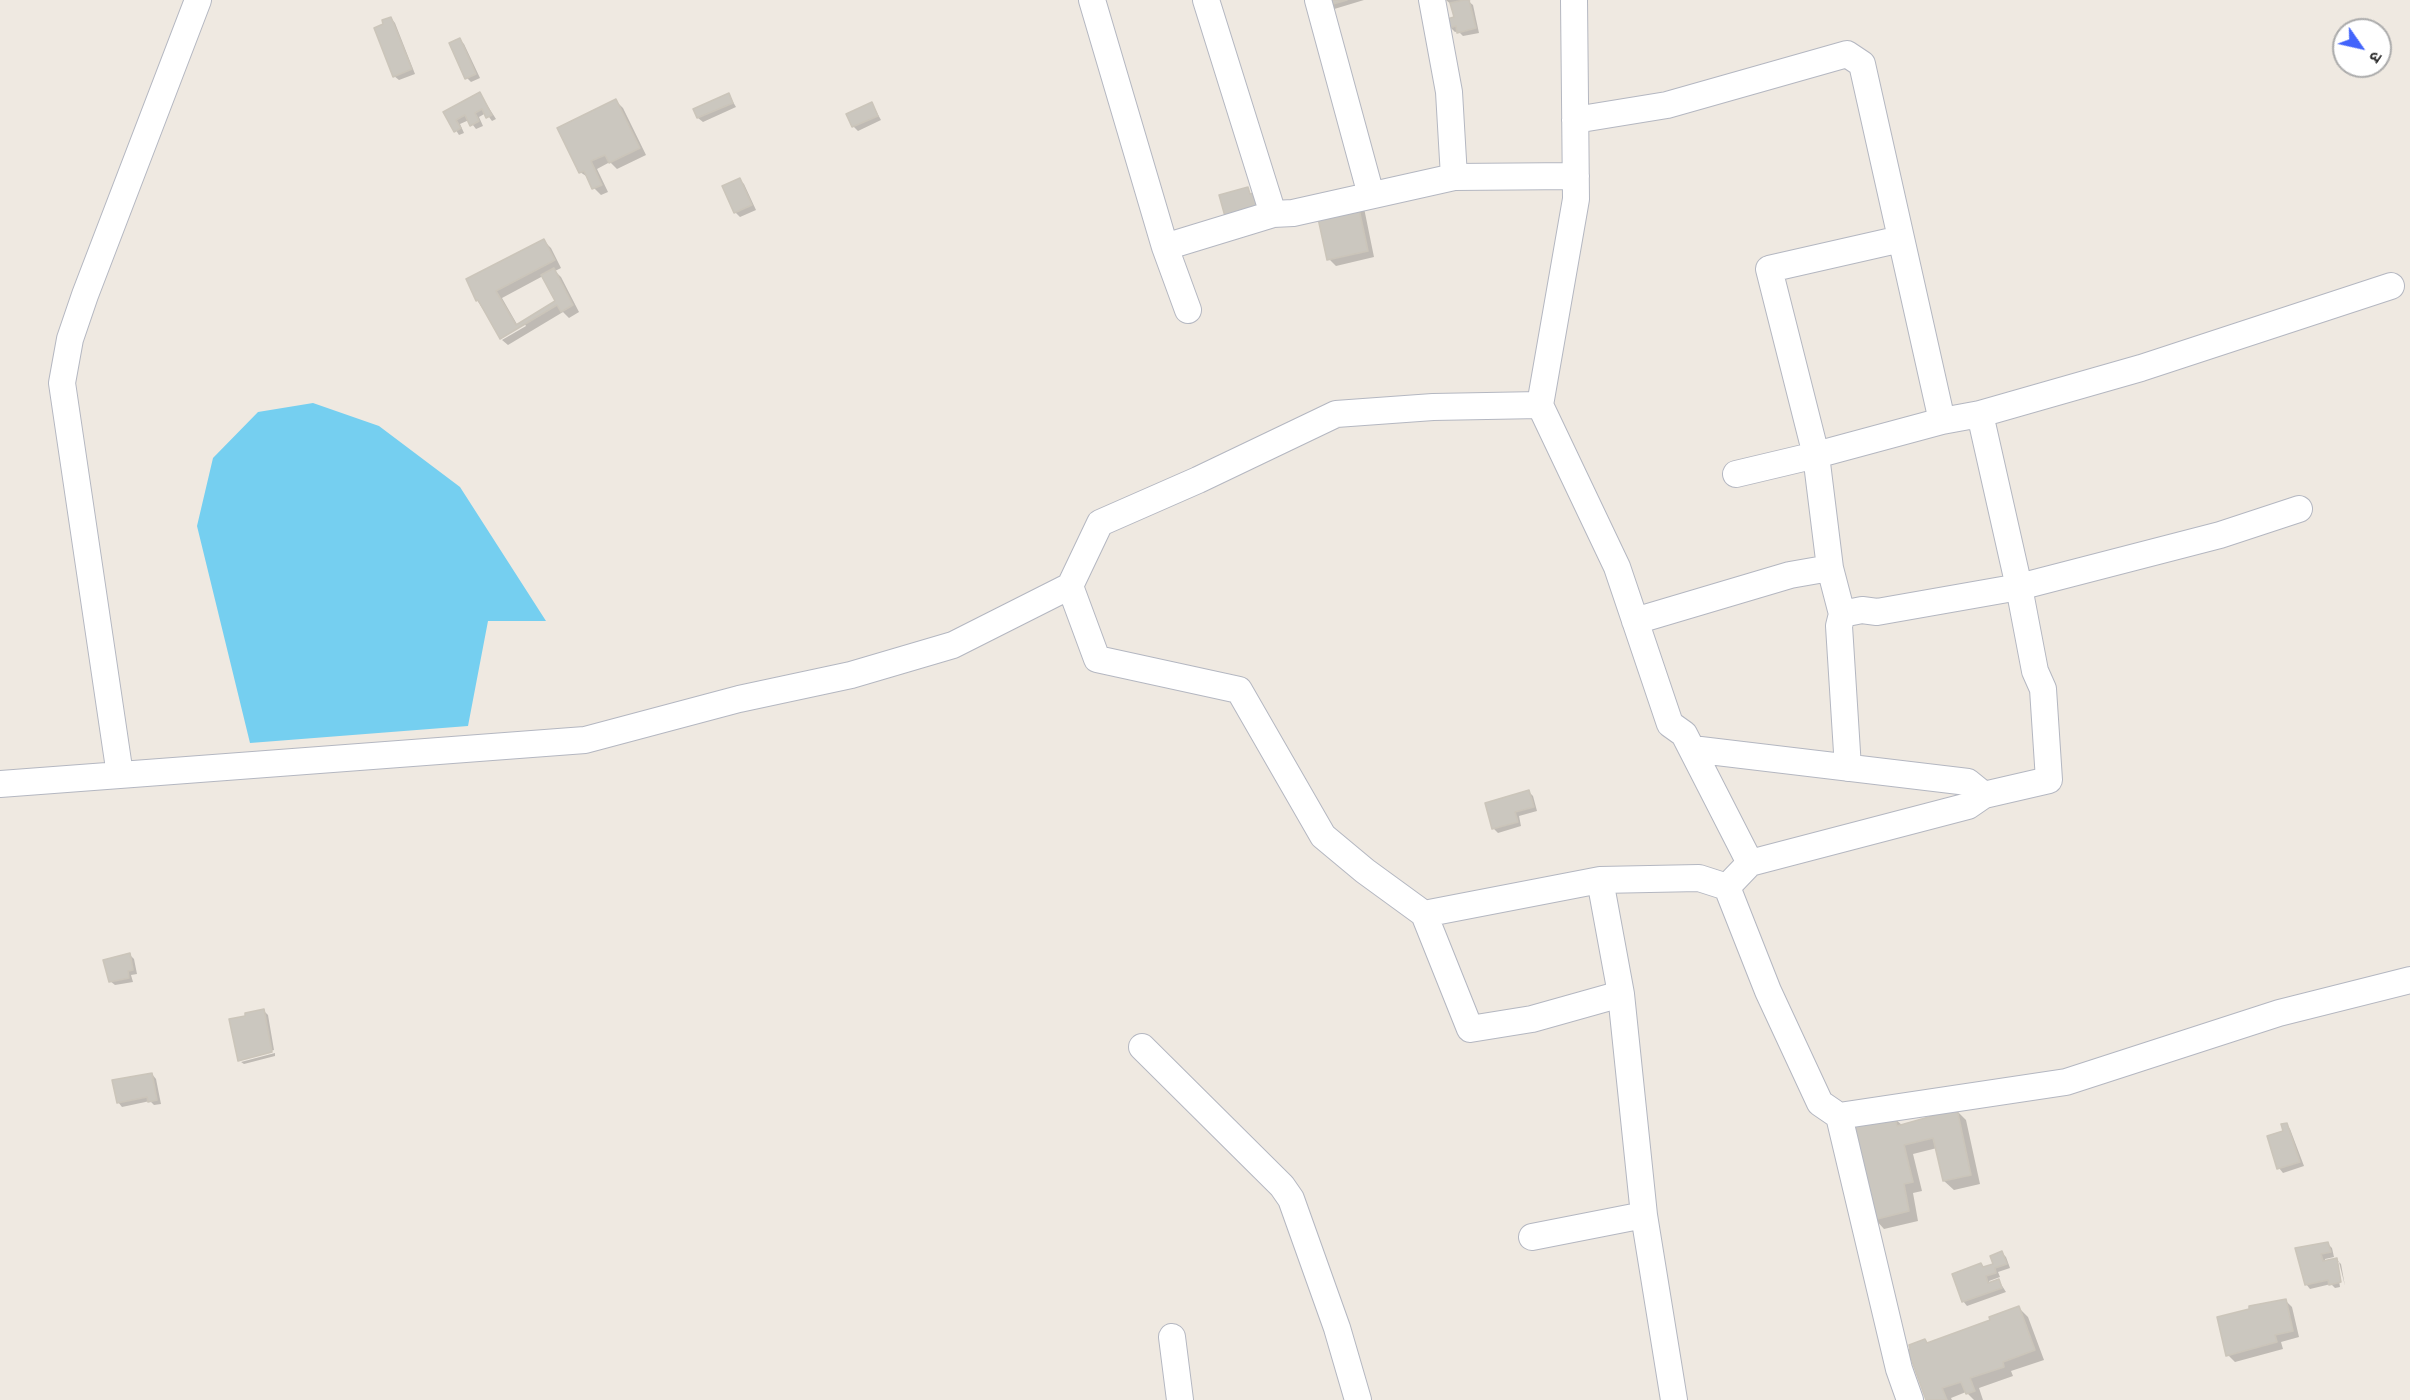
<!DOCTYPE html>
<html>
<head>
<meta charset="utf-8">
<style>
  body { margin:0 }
  #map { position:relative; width:2410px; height:1400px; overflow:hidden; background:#efe9e1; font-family:Karla,"Noto Sans Devanagari",sans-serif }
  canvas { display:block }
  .north { position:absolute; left:2332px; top:18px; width:60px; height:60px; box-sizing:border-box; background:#fff; border:2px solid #ababab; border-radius:50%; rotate:124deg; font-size:16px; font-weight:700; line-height:24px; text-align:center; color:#2e2e2e }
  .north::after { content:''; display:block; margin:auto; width:21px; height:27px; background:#4264fb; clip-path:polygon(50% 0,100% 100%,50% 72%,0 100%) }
</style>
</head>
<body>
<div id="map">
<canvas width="2410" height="1400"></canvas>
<div class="north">उ</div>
</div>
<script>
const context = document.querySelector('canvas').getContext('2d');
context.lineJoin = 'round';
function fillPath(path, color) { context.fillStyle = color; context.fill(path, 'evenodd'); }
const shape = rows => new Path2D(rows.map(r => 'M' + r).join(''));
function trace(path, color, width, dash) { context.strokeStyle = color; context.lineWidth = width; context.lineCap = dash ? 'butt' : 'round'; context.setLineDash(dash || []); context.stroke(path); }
fillPath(shape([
  [313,403,379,426,460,487,546,621,488,621,468,726,250,743,197,526,213,458,258,412]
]), '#75cff0');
fillPath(shape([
  [1325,0,1364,0,1331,10],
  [1446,0,1471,0,1468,1,1473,5,1479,33,1463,36,1458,31,1455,32,1450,27,1455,18,1453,6],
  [391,18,395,23,415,74,399,80,394,76,385,25],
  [460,40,464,44,480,78,471,82,467,78],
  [480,94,496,119,492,121,486,113,479,117,483,126,476,129,469,120,460,124,464,133,459,135,445,113],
  [729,95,736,107,703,122,698,118,695,110],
  [616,101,623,108,646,155,617,169,610,162,597,169,608,192,601,195,594,188,589,178,580,172],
  [872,104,881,120,858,131,853,126],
  [740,180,744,184,756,210,740,217,735,212],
  [1364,208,1374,257,1336,266,1329,259,1318,210],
  [544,241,551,248,561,268,555,271,561,277,579,312,569,318,563,312,508,345,502,340,526,326,524,323,501,337,477,300],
  [543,276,557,302,518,326,502,298],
  [1529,792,1533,796,1537,811,1519,816,1521,826,1498,833,1494,829],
  [130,955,134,959,137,974,131,975,133,982,115,985,110,981],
  [264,1011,268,1015,274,1050,240,1059,240,1061,239,1060],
  [275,1053,275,1056,244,1064,241,1062],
  [152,1074,156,1079,161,1104,154,1105,150,1101,122,1107,118,1102],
  [1957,1111,1966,1120,1980,1184,1954,1190,1944,1181,1937,1148,1913,1154,1922,1191,1913,1193,1918,1221,1884,1229,1875,1219,1894,1118,1903,1126],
  [2286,1124,2290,1129,2304,1166,2283,1173,2279,1168],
  [2327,1243,2332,1248,2334,1257,2325,1259,2325,1262,2336,1259,2341,1264,2345,1286,2339,1262,2336,1262,2340,1287,2335,1288,2331,1284,2310,1289,2306,1284,2297,1249],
  [2002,1253,2006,1257,2010,1268,1998,1272,2000,1277,1989,1281,1990,1284,1999,1281,2006,1292,1967,1306,1963,1301,1984,1268,1995,1265],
  [2285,1300,2292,1307,2299,1337,2281,1342,2283,1349,2235,1362,2228,1355],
  [2018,1307,2028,1317,2044,1360,2011,1371,2013,1376,1979,1388,1983,1400,1974,1400,1966,1392,1951,1398,1952,1400,1928,1400,1925,1340,1928,1344,1992,1321]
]), '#0003');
const building = shape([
  [1324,0,1347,0,1326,6,1324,0],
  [1464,0,1469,0,1476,28,1457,33,1456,26,1449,28,1447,19,1454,17,1450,3,1464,0],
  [391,17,412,69,393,77,374,28,383,24,382,20,391,17],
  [460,38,476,74,465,79,449,43,460,38],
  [480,92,492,115,486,118,482,109,475,113,479,121,470,126,465,115,456,120,461,128,454,132,443,112,480,92],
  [729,93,733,103,697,118,693,109,729,93],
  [616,99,640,148,609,163,605,155,591,161,602,185,592,189,584,171,579,173,557,128,616,99],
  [872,102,878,116,852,127,846,114,872,102],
  [740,178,752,205,734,213,722,186,740,178],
  [1248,187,1250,194,1254,193,1257,208,1226,220,1219,195,1248,187],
  [1357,200,1368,251,1327,260,1316,209,1357,200],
  [544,239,555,260,496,291,516,325,555,301,541,275,554,268,573,305,561,312,557,305,500,339,478,300,476,301,466,279,544,239],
  [1529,790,1534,807,1515,812,1518,822,1492,829,1485,803,1529,790],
  [130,953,133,970,128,971,129,978,109,982,103,960,130,953],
  [264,1009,272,1052,238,1061,229,1019,245,1016,245,1013,264,1009],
  [152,1073,157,1100,148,1102,147,1097,117,1103,112,1080,152,1073],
  [1957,1109,1971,1175,1943,1181,1933,1138,1904,1145,1913,1182,1904,1184,1909,1211,1873,1220,1855,1126,1895,1116,1897,1126,1957,1109],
  [2287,1123,2300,1162,2277,1169,2267,1136,2283,1131,2281,1124,2287,1123],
  [2328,1242,2331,1252,2321,1254,2323,1261,2337,1258,2341,1282,2329,1285,2328,1280,2305,1285,2295,1248,2328,1242],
  [2002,1251,2007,1264,1995,1268,1996,1273,1986,1276,1988,1283,1999,1279,2002,1288,1962,1302,1952,1274,1981,1263,1983,1267,1993,1264,1990,1256,2002,1251],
  [2286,1299,2293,1331,2275,1335,2277,1342,2226,1356,2217,1317,2249,1309,2249,1306,2286,1299],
  [2019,1306,2035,1350,2003,1362,2004,1367,1970,1378,1975,1391,1966,1394,1961,1382,1942,1388,1947,1400,1926,1400,1908,1350,1910,1349,1909,1345,1925,1339,1927,1343,1990,1320,1989,1317,2019,1306]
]);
fillPath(building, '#cbc7bf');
trace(building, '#cbc5ba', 1.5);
const minor = shape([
  [1092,0,1165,247,1188,310],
  [1206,0,1273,214],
  [1318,0,1371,195],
  [1432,0,1449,92,1454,177],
  [1574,0,1576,199,1540,405,1617,567,1670,724,1684,734,1750,863,1727,887,1768,991,1820,1103,1839,1116,2066,1082,2279,1013,2410,980],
  [1575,120,1667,105,1847,54,1862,64,1942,421],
  [1165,247,1273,214,1293,213,1454,177,1576,176],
  [1540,405,1433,407,1336,414,1198,480,1100,523,1070,586,1097,659,1239,690,1323,836,1365,871,1424,914,1600,880,1699,878,1727,887],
  [1736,474,1816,455,1942,421,1980,414,2141,368,2391,286],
  [1842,614,1862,610,1877,612,2019,587,2220,535,2299,509],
  [1635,621,1790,575,1830,568],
  [1692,749,1968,782,1984,795],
  [1848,768,1839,626,1842,614,1830,568,1816,455,1769,269,1901,239],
  [120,775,62,383,70,339,85,295,198,0],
  [0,784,585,740,739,699,851,675,953,645,1070,586],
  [1750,863,1968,806,1984,795,2049,780,2043,689,2035,671,2019,587,1980,414],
  [1600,880,1621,994,1644,1215,1674,1400],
  [1424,914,1470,1029,1532,1019,1621,994],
  [1142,1047,1282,1186,1291,1199,1337,1328,1358,1400],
  [1839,1116,1899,1369,1910,1400],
  [1532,1237,1644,1215],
  [1172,1337,1180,1400]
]);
trace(minor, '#b4b7c1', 28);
trace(minor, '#fff', 26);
</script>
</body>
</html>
